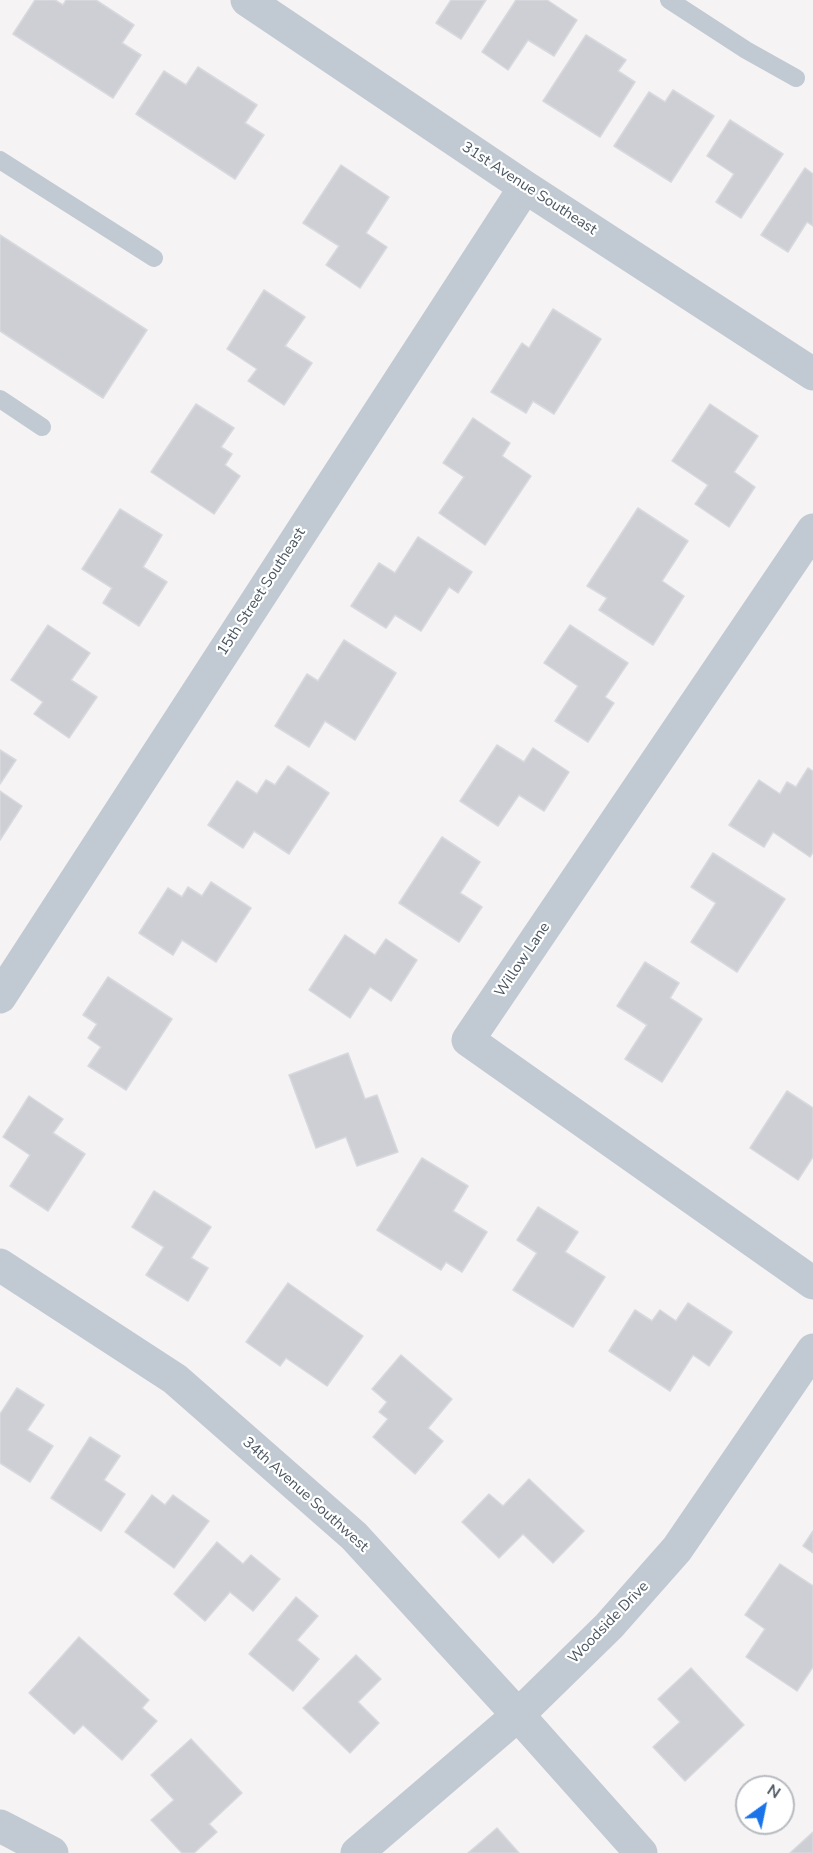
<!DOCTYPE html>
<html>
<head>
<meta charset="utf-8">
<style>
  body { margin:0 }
  #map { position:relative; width:813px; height:1853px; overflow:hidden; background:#f5f3f3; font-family:"Nunito Sans",sans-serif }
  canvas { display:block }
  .north { position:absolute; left:735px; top:1775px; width:60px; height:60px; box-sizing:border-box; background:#fff; border:2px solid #b7bbc0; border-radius:50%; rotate:33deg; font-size:16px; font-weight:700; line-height:24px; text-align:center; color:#4a5661 }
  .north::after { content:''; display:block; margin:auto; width:21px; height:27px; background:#1a73e8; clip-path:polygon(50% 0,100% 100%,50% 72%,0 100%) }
</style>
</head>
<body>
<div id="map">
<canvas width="813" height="1853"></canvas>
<div class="north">N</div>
</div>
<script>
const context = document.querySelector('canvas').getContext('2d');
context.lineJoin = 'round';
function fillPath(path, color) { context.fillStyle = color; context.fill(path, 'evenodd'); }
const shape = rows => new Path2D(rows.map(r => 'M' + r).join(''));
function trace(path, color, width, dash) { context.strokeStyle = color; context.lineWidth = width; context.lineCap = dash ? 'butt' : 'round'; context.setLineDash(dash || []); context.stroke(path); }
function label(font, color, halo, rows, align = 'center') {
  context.font = font + ' "Nunito Sans",sans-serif'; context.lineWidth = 4.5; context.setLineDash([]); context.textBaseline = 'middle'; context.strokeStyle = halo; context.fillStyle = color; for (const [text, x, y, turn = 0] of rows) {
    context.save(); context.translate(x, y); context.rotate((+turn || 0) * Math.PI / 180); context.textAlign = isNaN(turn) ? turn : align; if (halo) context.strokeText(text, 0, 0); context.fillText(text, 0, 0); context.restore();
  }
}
const building = shape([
  [35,0,55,0,63,5,66,0,96,0,134,25,122,43,141,55,113,98,13,34,35,0],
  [451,0,486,0,461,39,436,23,451,0],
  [516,0,547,0,577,20,554,56,528,40,508,70,482,52,516,0],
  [586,35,626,60,618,71,635,82,600,137,543,101,586,35],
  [198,67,257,105,245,123,264,135,235,179,136,114,164,71,186,85,198,67],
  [673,90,714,116,671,182,614,146,649,92,665,102,673,90],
  [730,120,783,154,741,218,716,202,734,174,707,156,730,120],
  [341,165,389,197,366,233,387,247,360,288,326,265,339,246,303,223,341,165],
  [805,168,813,174,813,226,807,222,788,252,761,235,805,168],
  [0,235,147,330,103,398,0,331,0,235],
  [264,290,305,317,285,346,312,363,284,405,248,381,257,369,227,349,264,290],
  [553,309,601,339,554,414,533,401,526,413,491,392,522,343,529,348,553,309],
  [196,404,234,428,221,447,232,454,225,465,240,476,214,514,151,472,196,404],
  [710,404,758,436,734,472,755,487,729,527,695,504,708,485,672,461,710,404],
  [473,418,510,443,502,456,531,476,485,545,439,513,464,477,443,463,473,418],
  [638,508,688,541,662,581,684,596,653,645,599,610,607,598,587,586,638,508],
  [120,509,162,535,143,567,167,582,139,626,103,603,112,588,82,569,120,509],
  [418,537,472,572,458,593,449,587,421,631,395,615,386,628,351,606,379,563,395,573,418,537],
  [48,625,90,653,71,680,97,697,69,738,34,714,43,702,11,680,48,625],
  [570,625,628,663,605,697,614,703,588,742,555,721,578,686,544,663,570,625],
  [344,640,396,673,355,740,325,721,309,747,275,726,307,674,318,681,344,640],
  [497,745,524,762,533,748,569,772,544,811,519,795,498,826,460,801,497,745],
  [0,750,16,760,0,784,0,750],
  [288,766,329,793,289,854,254,831,243,848,208,825,237,781,257,794,266,780,275,785,288,766],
  [808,768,813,771,813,852,810,857,773,832,764,847,729,825,759,780,780,794,787,782,796,787,808,768],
  [0,791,22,806,0,840,0,791],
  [442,837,480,862,460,893,482,907,459,942,399,903,442,837],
  [713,853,785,899,737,972,691,942,716,903,691,887,713,853],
  [211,882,251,908,216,962,182,940,173,955,139,933,168,888,182,897,188,887,202,896,211,882],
  [345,935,375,955,386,939,417,960,391,1001,370,987,350,1018,309,990,345,935],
  [645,962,679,983,670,998,702,1019,662,1082,625,1059,647,1025,617,1006,645,962],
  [108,977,172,1019,126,1090,88,1066,101,1047,88,1038,97,1024,83,1015,108,977],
  [348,1053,365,1099,377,1095,398,1152,357,1166,346,1137,316,1148,289,1075,348,1053],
  [787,1091,813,1108,813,1157,798,1180,750,1148,787,1091],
  [29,1096,63,1119,53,1133,85,1154,48,1211,10,1186,30,1155,3,1137,29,1096],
  [422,1158,468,1186,453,1211,487,1232,462,1272,446,1262,441,1270,377,1230,422,1158],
  [154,1191,211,1227,191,1258,208,1268,188,1301,146,1275,164,1247,132,1227,154,1191],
  [538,1207,578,1232,565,1252,605,1277,573,1327,513,1290,537,1253,517,1240,538,1207],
  [288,1283,363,1336,327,1386,286,1358,280,1366,246,1342,288,1283],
  [688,1303,732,1332,709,1366,693,1355,670,1391,609,1351,635,1310,652,1321,660,1310,676,1321,688,1303],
  [401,1355,452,1399,428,1428,443,1441,415,1474,373,1437,388,1419,379,1412,387,1402,372,1389,401,1355],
  [17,1388,44,1405,27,1430,53,1446,30,1482,0,1463,0,1414,17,1388],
  [90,1437,120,1456,104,1480,125,1494,101,1531,51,1498,90,1437],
  [529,1479,584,1531,553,1563,523,1534,499,1558,462,1522,489,1494,503,1506,529,1479],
  [152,1495,165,1505,173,1495,209,1521,174,1568,125,1532,152,1495],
  [813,1531,813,1553,803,1546,813,1531],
  [217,1542,243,1564,251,1555,280,1579,253,1611,230,1592,205,1621,174,1594,217,1542],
  [780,1564,813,1586,813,1667,797,1691,746,1657,765,1629,745,1615,780,1564],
  [296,1597,318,1616,297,1640,319,1659,293,1691,249,1654,296,1597],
  [79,1637,149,1700,142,1708,157,1721,122,1760,83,1725,74,1734,29,1693,79,1637],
  [356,1655,381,1679,358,1702,379,1723,350,1753,303,1708,356,1655],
  [691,1668,744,1725,685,1781,653,1747,680,1722,658,1699,691,1668],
  [191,1739,242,1793,209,1824,217,1832,194,1853,182,1853,151,1820,174,1800,151,1775,191,1739],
  [497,1828,519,1853,468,1853,497,1828],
  [813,1832,813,1853,790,1853,813,1832]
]);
fillPath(building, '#cdcfd5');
trace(building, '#d7d9de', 1.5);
trace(shape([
  [669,0,746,50,796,78],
  [0,160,154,258],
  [0,399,42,427]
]), '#c1cad2', 18);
trace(shape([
  [247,0,525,187,813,374],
  [813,530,468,1040,813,1283],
  [0,997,525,187],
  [0,1265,175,1379,354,1536,518,1715,641,1853],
  [0,1826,52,1853],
  [357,1853,518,1715,609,1626,677,1549,813,1350]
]), '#c1cad2', 33);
label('15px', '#4a5661', '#fff', [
  ["31st Avenue Southeast",529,189,33],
  ["15th Street Southeast",262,592,-57],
  ["Willow Lane",523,960,-56],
  ["34th Avenue Southwest",305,1495,42],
  ["Woodside Drive",609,1623,-46]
]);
</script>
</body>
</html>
